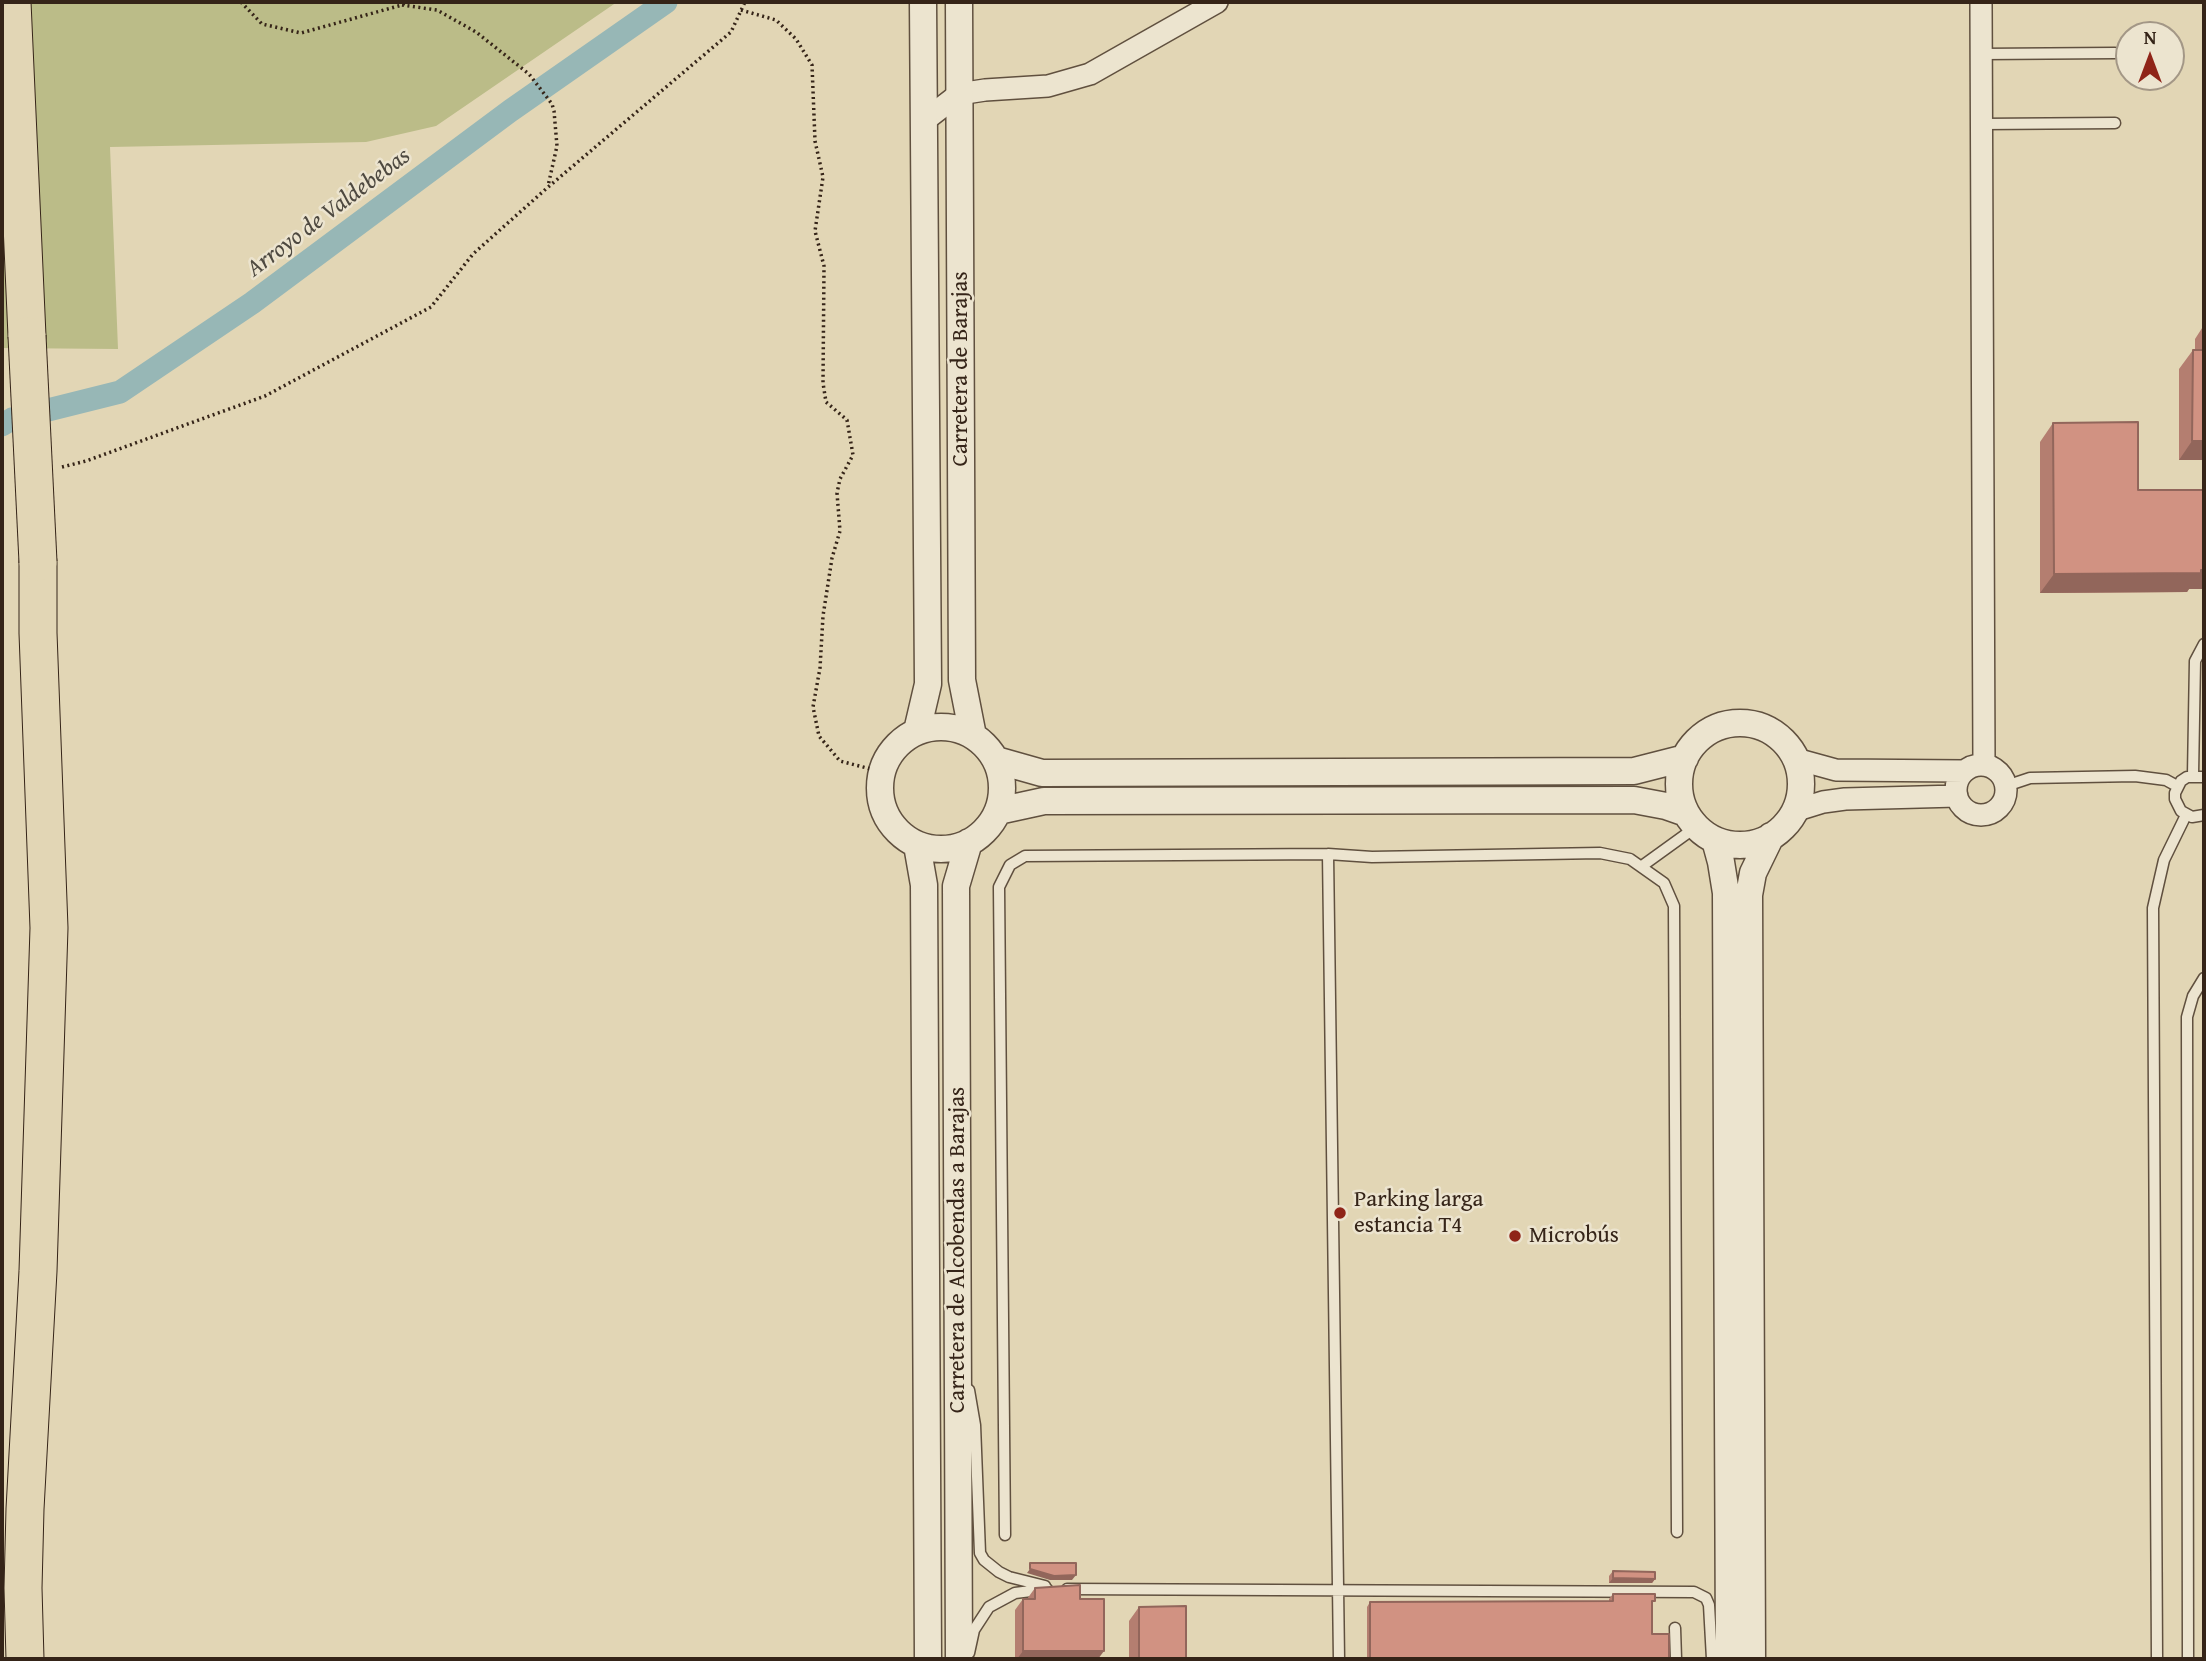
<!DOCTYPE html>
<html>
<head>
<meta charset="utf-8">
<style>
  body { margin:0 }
  #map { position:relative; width:2206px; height:1661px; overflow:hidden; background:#e2d6b5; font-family:"Gentium Book Plus",serif }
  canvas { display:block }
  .frame { position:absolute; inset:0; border:4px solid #352418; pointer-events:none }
  .north { position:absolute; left:2115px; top:21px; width:70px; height:70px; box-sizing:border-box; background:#ece4cf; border:2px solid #a39786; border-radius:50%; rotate:0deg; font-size:19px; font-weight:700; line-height:28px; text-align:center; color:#352418 }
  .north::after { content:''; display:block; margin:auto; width:24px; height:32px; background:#8f2418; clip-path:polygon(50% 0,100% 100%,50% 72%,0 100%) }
</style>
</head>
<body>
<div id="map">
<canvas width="2206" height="1661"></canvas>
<div class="frame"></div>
<div class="north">N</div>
</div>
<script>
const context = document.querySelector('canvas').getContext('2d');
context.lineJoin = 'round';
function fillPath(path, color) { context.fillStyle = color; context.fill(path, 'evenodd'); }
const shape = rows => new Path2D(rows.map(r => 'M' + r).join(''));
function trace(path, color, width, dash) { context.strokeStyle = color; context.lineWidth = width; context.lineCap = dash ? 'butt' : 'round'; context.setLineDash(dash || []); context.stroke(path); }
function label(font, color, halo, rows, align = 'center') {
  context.font = font + ' "Gentium Book Plus",serif'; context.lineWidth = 5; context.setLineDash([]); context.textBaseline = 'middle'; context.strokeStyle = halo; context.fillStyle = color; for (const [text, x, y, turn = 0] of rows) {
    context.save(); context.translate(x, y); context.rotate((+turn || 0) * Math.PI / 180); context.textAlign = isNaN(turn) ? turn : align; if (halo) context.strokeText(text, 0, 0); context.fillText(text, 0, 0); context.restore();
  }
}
fillPath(shape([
  [2,2,617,2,436,126,366,142,110,147,118,349,2,348]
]), '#bbbc88');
trace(shape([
  [2,425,12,419,120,392,252,303,510,111,666,2]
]), '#97b7b6', 23);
const service = shape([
  [1982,54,2115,53],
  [1982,124,2115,123],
  [2193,775,2195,661,2204,644],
  [2204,777,2187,777,2181,781,2175,793,2175,799,2181,811,2192,817,2204,815],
  [2006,786,2030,778,2135,776,2166,780,2177,786],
  [1328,854,1339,1659],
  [1642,866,1696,827],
  [969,1390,975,1425,980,1553,984,1560,999,1572,1009,1577,1045,1586],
  [1005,1535,999,887,1010,865,1025,856,1328,854,1372,857,1600,853,1630,859,1664,883,1674,906,1677,1532],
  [1067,1589,1694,1592,1706,1598,1709,1605,1712,1659],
  [1675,1628,1676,1659],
  [969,1653,974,1630,989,1607,1015,1593,1047,1589],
  [2157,1659,2153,908,2164,860,2186,815],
  [2188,1659,2187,1017,2193,996,2204,978]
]);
const minor = shape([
  [1981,2,1984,765],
  [924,121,959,94,985,90,1048,86,1090,74,1217,2],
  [1796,759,1836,770,1965,771],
  '1956 790a25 25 0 1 1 50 0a25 25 0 1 1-50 0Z',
  [1794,811,1823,802,1845,799,1957,796]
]);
const tertiary = shape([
  [959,2,962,680,973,736],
  '1679 784a61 61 0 1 1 122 0a61 61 0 1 1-122 0Z',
  '880 788a61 61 0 1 1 122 0a61 61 0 1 1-122 0Z',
  [917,731,928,684,923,2],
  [996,760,1042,773,1634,771,1685,758],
  [998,811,1044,801,1634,800,1666,806,1686,813],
  [1715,840,1721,862,1726,893,1729,1659],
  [917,845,924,885,928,1659],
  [959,1659,956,886,969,842],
  [1752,1659,1749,895,1753,873,1771,836]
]);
const motorway = shape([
  [12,2,27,336],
  [25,1659,23,1588,25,1509,38,1271,49,928,38,633,38,562]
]);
trace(service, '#60503f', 13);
trace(minor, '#60503f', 24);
trace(tertiary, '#60503f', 29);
trace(motorway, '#352418', 39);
trace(shape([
  [241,2,262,24,301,33,402,5,406,2],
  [402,5,437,10,476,32,529,74,552,104,554,111,557,146,548,186],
  [741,10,776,20,796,39,812,65,815,141,823,177,815,231,824,266,823,383,826,402,847,420,853,455,840,479,837,493,840,531,832,558,823,616,820,668,813,707,819,736,840,761,882,772],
  [62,467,86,461,265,396,431,307,473,254,547,188,731,32,745,2]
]), '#352418', 3.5, [2, 3.5]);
trace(service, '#ece4cf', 10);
trace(minor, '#ece4cf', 21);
trace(tertiary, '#ece4cf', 26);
trace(motorway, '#e2d6b5', 37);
const motorwayBridge = shape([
  [27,336,38,562]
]);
trace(motorwayBridge, '#352418', 39, []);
trace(motorwayBridge, '#e2d6b5', 37);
fillPath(shape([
  [2204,325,2204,460,2179,460,2179,369,2193,350,2195,350,2195,339],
  [2053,423,2138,490,2204,589,2189,589,2187,592,2040,593,2040,442],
  [1613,1571,1655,1579,1652,1583,1609,1583,1609,1576],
  [1035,1588,1080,1599,1098,1659,1015,1659,1015,1610,1023,1599,1027,1599],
  [1613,1594,1652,1605,1652,1634,1669,1659,1367,1659,1367,1607,1370,1602,1609,1601,1609,1599],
  [1139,1607,1186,1659,1129,1659,1129,1621]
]), '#b47e70');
fillPath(shape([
  [2192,441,2204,441,2204,460,2179,460],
  [2204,570,2204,589,2189,589,2187,592,2040,593,2054,574],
  [1030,1569,1076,1575,1072,1580,1050,1580,1027,1573],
  [1613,1578,1655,1579,1652,1583,1609,1583],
  [1023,1651,1104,1651,1098,1659,1017,1659]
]), '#92665b');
const building = shape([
  [2193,350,2204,350,2204,441,2192,441,2193,350],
  [2138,422,2138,490,2204,490,2204,570,2201,570,2201,573,2054,574,2053,423,2138,422],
  [1030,1563,1076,1563,1076,1575,1054,1576,1030,1569,1030,1563],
  [1613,1571,1655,1572,1655,1579,1613,1578,1613,1571],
  [1080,1585,1080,1599,1104,1599,1104,1651,1023,1651,1023,1599,1035,1599,1035,1588,1080,1585],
  [1613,1594,1655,1594,1655,1601,1652,1601,1652,1634,1669,1634,1669,1659,1370,1659,1370,1602,1613,1601,1613,1594],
  [1186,1606,1186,1659,1139,1659,1139,1607,1186,1606]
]);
fillPath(building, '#d19282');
trace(building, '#92665b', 2);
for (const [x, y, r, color] of [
  [1340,1213,7,"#8f2418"],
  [1515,1236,7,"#8f2418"]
]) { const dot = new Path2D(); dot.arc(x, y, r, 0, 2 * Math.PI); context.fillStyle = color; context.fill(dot); trace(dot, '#ece4cf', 2.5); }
label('23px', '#352418', '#ece4cf', [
  ["Carretera de Barajas",961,369,-90],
  ["Carretera de Alcobendas a Barajas",958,1250,-90]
]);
label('23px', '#352418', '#ece4cf', [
  ["Parking larga",1354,1200],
  ["estancia T4",1354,1226],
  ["Microbús",1529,1236]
], 'left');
label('italic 24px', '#4e4940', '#ece4cf', [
  ["Arroyo de Valdebebas",329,213,-37]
]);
</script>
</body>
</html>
